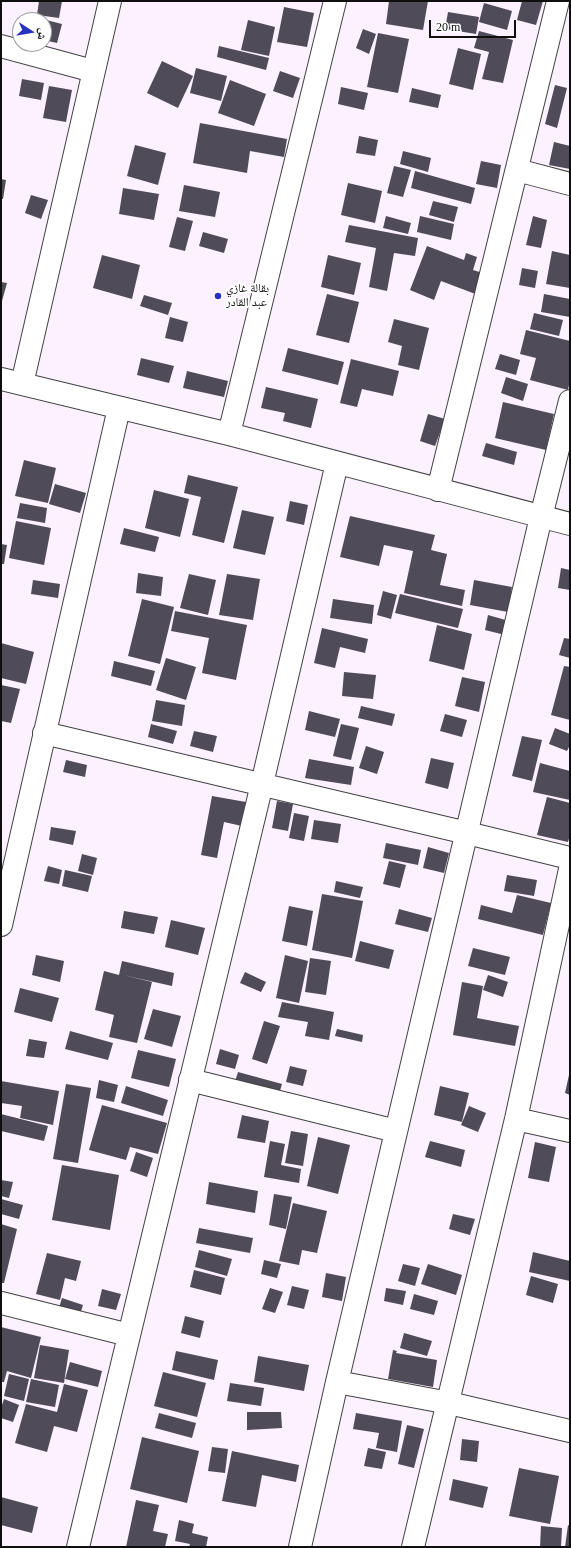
<!DOCTYPE html>
<html>
<head>
<meta charset="utf-8">
<style>
  body { margin:0 }
  #map { position:relative; width:571px; height:1548px; overflow:hidden; background:#fcf1ff; font-family:"Times New Roman","Noto Naskh Arabic",serif }
  canvas { display:block }
  .frame { position:absolute; inset:0; border:2px solid #0f0f0f; pointer-events:none }
  .north { position:absolute; left:12px; top:12px; width:40px; height:40px; box-sizing:border-box; background:#fff; border:1px solid #9f9f9f; border-radius:50%; rotate:102deg; font-size:11px; font-weight:700; line-height:16px; text-align:center; color:#0f0f0f }
  .north::after { content:''; display:block; margin:auto; width:14px; height:18px; background:#2733c0; clip-path:polygon(50% 0,100% 100%,50% 72%,0 100%) }
  .scale { position:absolute; left:429px; top:20px; width:87px; height:18px; box-sizing:border-box; border:2px solid #0f0f0f; border-top:0; padding-left:5px; font-size:12px; line-height:14px; white-space:nowrap; color:#0f0f0f; -webkit-text-stroke:3px #fff; paint-order:stroke }
</style>
</head>
<body>
<div id="map">
<canvas width="571" height="1548"></canvas>
<div class="frame"></div>
<div class="north">ش</div>
<div class="scale">20 m</div>
</div>
<script>
const context = document.querySelector('canvas').getContext('2d');
context.lineJoin = 'round';
function fillPath(path, color) { context.fillStyle = color; context.fill(path, 'evenodd'); }
const shape = rows => new Path2D(rows.map(r => 'M' + r).join(''));
function trace(path, color, width, dash) { context.strokeStyle = color; context.lineWidth = width; context.lineCap = dash ? 'butt' : 'round'; context.setLineDash(dash || []); context.stroke(path); }
function label(font, color, halo, rows, align = 'center') {
  context.font = font + ' "Times New Roman","Noto Naskh Arabic",serif'; context.lineWidth = 4; context.setLineDash([]); context.textBaseline = 'middle'; context.strokeStyle = halo; context.fillStyle = color; for (const [text, x, y, turn = 0] of rows) {
    context.save(); context.translate(x, y); context.rotate((+turn || 0) * Math.PI / 180); context.textAlign = isNaN(turn) ? turn : align; if (halo) context.strokeText(text, 0, 0); context.fillText(text, 0, 0); context.restore();
  }
}
fillPath(shape([
  [39,1,62,1,59,18,37,15],
  [389,1,428,1,423,30,386,24],
  [522,1,543,1,536,25,517,20],
  [484,3,512,11,507,30,479,22],
  [284,7,314,13,307,47,277,42],
  [448,12,479,17,476,34,445,29],
  [30,16,62,24,57,43,44,40,44,20,29,20],
  [248,20,275,27,269,56,241,50],
  [363,29,376,34,369,54,356,48],
  [479,31,513,40,503,83,482,79,489,52,474,48],
  [378,33,409,39,398,93,367,87],
  [219,46,269,58,266,70,217,57],
  [458,48,481,54,473,90,449,84],
  [162,61,193,76,178,108,147,93],
  [196,68,227,76,221,101,190,93],
  [280,71,300,78,293,98,273,91],
  [22,79,44,83,41,100,19,96],
  [230,80,266,94,254,126,218,113],
  [555,85,567,88,557,128,545,124],
  [49,86,72,90,66,122,43,118],
  [341,87,368,93,364,110,338,104],
  [412,88,441,95,438,108,409,102],
  [200,123,287,139,284,157,250,151,247,173,193,163],
  [359,136,378,140,375,156,356,153],
  [554,142,570,146,570,169,549,165],
  [135,145,166,153,158,185,127,176],
  [403,151,431,158,428,172,400,164],
  [481,161,501,165,497,188,476,184],
  [394,166,411,170,403,197,387,193],
  [415,171,475,188,471,204,411,188],
  [1,179,6,180,3,199,1,199],
  [348,183,382,191,375,223,341,215],
  [184,185,220,192,215,217,179,211],
  [123,188,159,194,154,220,119,214],
  [31,195,48,200,41,219,25,213],
  [433,201,458,207,454,222,429,215],
  [386,216,411,223,408,234,383,228],
  [420,216,454,224,451,240,417,232],
  [533,216,547,220,541,248,526,245],
  [177,217,193,221,185,251,169,247],
  [349,225,418,238,415,256,394,253,387,291,369,287,376,248,345,242],
  [203,232,228,239,224,253,199,246],
  [427,246,464,260,466,253,477,257,473,270,486,274,478,295,441,281,434,300,410,290],
  [552,251,570,255,570,288,546,284],
  [102,255,140,265,132,299,93,288],
  [328,255,361,263,354,295,321,287],
  [522,268,538,271,535,288,519,285],
  [1,282,7,283,2,301,1,301],
  [327,294,359,302,349,343,316,335],
  [544,294,570,299,570,317,541,312],
  [144,295,172,303,168,315,140,306],
  [534,313,563,320,559,336,530,329],
  [170,317,188,322,183,342,165,338],
  [394,319,429,328,419,370,398,365,402,346,388,342],
  [526,330,570,341,570,380,568,390,530,380,536,358,520,354],
  [288,348,344,362,338,385,282,371],
  [500,354,520,360,516,375,495,369],
  [141,358,174,366,169,383,137,375],
  [351,359,399,371,393,396,362,389,357,407,340,403],
  [187,371,228,381,224,397,183,388],
  [506,377,528,384,523,401,501,393],
  [266,387,318,399,311,428,283,421,285,413,261,408],
  [503,402,554,414,546,450,495,438],
  [428,414,445,419,435,446,420,441],
  [486,443,517,452,514,465,482,456],
  [24,460,56,468,48,503,15,496],
  [188,475,238,487,224,543,192,535,201,497,184,493],
  [55,484,86,493,80,513,49,504],
  [154,490,189,499,180,537,145,528],
  [290,501,308,505,304,525,286,521],
  [20,503,47,508,45,523,17,518],
  [242,510,274,517,265,555,233,548],
  [350,516,435,535,431,550,447,554,440,585,465,590,462,606,404,593,413,551,384,545,379,566,340,557],
  [16,521,51,528,44,565,9,558],
  [124,528,159,537,155,552,120,544],
  [1,544,7,545,4,564,1,564],
  [561,568,570,570,570,590,558,588],
  [138,573,163,577,161,596,136,593],
  [189,574,216,580,208,615,180,608],
  [227,574,260,579,253,620,219,615],
  [33,580,60,584,58,598,31,594],
  [474,580,512,587,508,612,470,605],
  [383,591,397,595,391,619,377,615],
  [400,594,463,609,458,628,395,613],
  [142,599,174,607,160,664,128,656],
  [333,599,374,605,372,624,330,618],
  [175,611,247,625,236,680,202,673,209,638,171,631],
  [488,615,516,623,513,637,485,630],
  [437,625,472,634,464,670,429,661],
  [322,628,368,639,365,653,340,647,335,668,314,663],
  [564,638,570,639,570,658,559,655],
  [1,643,34,652,26,684,1,678],
  [166,658,196,667,186,700,156,690],
  [114,661,155,671,151,686,111,676],
  [564,666,570,667,570,720,551,715],
  [344,672,376,675,373,699,342,696],
  [462,677,485,682,479,712,455,706],
  [1,685,20,689,11,723,1,721],
  [156,700,185,705,182,726,152,721],
  [361,706,395,714,392,726,358,718],
  [309,711,340,719,335,737,305,730],
  [445,714,467,720,462,737,440,731],
  [151,724,177,731,173,744,148,737],
  [341,724,359,728,351,760,333,756],
  [555,728,570,734,570,745,567,751,549,744],
  [194,731,217,736,213,752,190,746],
  [522,736,542,740,532,781,512,776],
  [366,746,384,752,377,774,359,768],
  [431,758,454,763,448,789,425,783],
  [309,759,354,767,351,785,305,778],
  [66,760,87,765,85,777,63,772],
  [540,763,570,771,570,800,533,792],
  [212,796,246,802,242,826,224,822,217,858,201,855],
  [547,797,570,803,570,835,568,842,537,835],
  [277,801,293,804,288,831,272,828],
  [294,813,309,816,304,841,289,838],
  [314,820,341,824,338,843,311,839],
  [51,827,76,831,73,845,49,840],
  [386,843,421,850,418,865,383,858],
  [428,847,449,853,444,873,423,868],
  [82,854,97,858,93,875,78,871],
  [389,861,406,865,400,888,383,884],
  [48,866,62,870,59,884,44,881],
  [65,870,92,876,88,892,62,886],
  [507,875,537,880,534,896,504,891],
  [336,881,363,887,360,898,334,892],
  [322,894,363,901,352,958,312,950],
  [517,895,551,903,543,935,478,919,481,905,512,913],
  [289,906,313,911,307,946,282,941],
  [399,909,432,918,428,932,395,924],
  [124,911,158,917,154,934,121,928],
  [171,920,205,928,198,955,165,947],
  [360,941,394,950,389,969,355,961],
  [473,948,510,957,505,975,468,966],
  [36,955,64,961,60,982,32,975],
  [285,955,308,961,299,1003,276,998],
  [310,958,331,961,326,995,305,992],
  [122,961,174,973,172,986,123,975,152,982,137,1043,109,1037,114,1015,95,1010,104,971,119,975],
  [245,972,266,982,261,992,240,983],
  [488,975,508,982,503,997,483,990],
  [462,982,483,986,477,1018,519,1026,515,1046,453,1035],
  [20,988,59,998,52,1022,14,1012],
  [282,1002,334,1012,329,1040,305,1036,308,1022,278,1017],
  [153,1009,181,1016,172,1047,144,1039],
  [264,1021,280,1026,267,1064,252,1059],
  [337,1029,363,1035,362,1042,335,1036],
  [70,1031,113,1043,108,1060,65,1049],
  [29,1039,47,1042,44,1058,26,1056],
  [220,1049,239,1055,235,1069,216,1064],
  [138,1050,176,1059,169,1087,131,1078],
  [290,1066,307,1070,303,1086,286,1082],
  [238,1072,282,1084,277,1101,233,1088],
  [569,1075,570,1075,570,1095,565,1093],
  [99,1080,118,1085,114,1102,96,1098],
  [1,1081,59,1091,53,1125,20,1118,22,1106,1,1103],
  [66,1084,91,1088,78,1163,53,1159],
  [126,1086,168,1100,163,1116,121,1103],
  [440,1086,469,1093,462,1122,434,1115],
  [102,1105,167,1123,158,1154,130,1147,126,1160,89,1150],
  [469,1106,486,1113,478,1132,461,1125],
  [1,1114,48,1126,44,1141,1,1131],
  [242,1115,269,1121,265,1143,237,1138],
  [291,1131,308,1134,303,1166,285,1163],
  [318,1137,350,1145,338,1194,307,1186],
  [270,1141,285,1144,281,1165,301,1169,299,1183,264,1177],
  [430,1141,465,1150,461,1167,425,1157],
  [535,1142,556,1147,549,1182,528,1178],
  [136,1152,153,1158,147,1177,130,1171],
  [62,1165,119,1175,110,1230,52,1220],
  [1,1180,13,1182,9,1198,1,1196],
  [209,1182,258,1191,255,1213,206,1204],
  [274,1194,292,1197,286,1229,269,1225],
  [1,1199,23,1205,19,1219,1,1214],
  [293,1203,327,1211,317,1253,302,1250,299,1265,279,1261],
  [453,1214,475,1219,470,1235,449,1229],
  [1,1224,17,1229,4,1283,1,1283],
  [199,1228,253,1238,250,1253,196,1243],
  [199,1250,232,1259,227,1276,195,1267],
  [533,1252,570,1261,570,1281,529,1272],
  [47,1253,81,1261,76,1281,65,1278,60,1300,36,1294],
  [264,1260,281,1264,277,1278,261,1274],
  [403,1264,420,1268,415,1286,398,1281],
  [428,1264,462,1275,456,1295,421,1284],
  [194,1270,225,1278,221,1295,190,1287],
  [326,1273,346,1277,342,1301,322,1297],
  [531,1276,558,1284,553,1303,526,1295],
  [292,1286,309,1290,304,1309,287,1305],
  [270,1288,283,1292,275,1313,262,1309],
  [386,1288,406,1291,403,1305,384,1301],
  [102,1289,121,1294,116,1310,98,1306],
  [414,1294,438,1301,434,1315,410,1309],
  [62,1298,83,1305,78,1321,57,1314],
  [185,1316,204,1321,200,1338,181,1333],
  [1,1327,41,1337,31,1378,7,1371,4,1382,1,1382],
  [404,1333,432,1341,427,1356,400,1348],
  [40,1345,69,1350,64,1383,34,1378],
  [393,1350,397,1351,396,1353,437,1360,433,1387,388,1379],
  [176,1351,218,1360,214,1380,172,1370],
  [258,1356,309,1365,304,1391,254,1382],
  [70,1362,102,1371,98,1387,65,1379],
  [163,1372,206,1383,197,1417,154,1406],
  [9,1374,29,1379,24,1401,4,1396],
  [31,1379,59,1385,55,1407,26,1402],
  [230,1383,264,1388,261,1406,227,1401],
  [64,1384,88,1390,77,1432,54,1426,47,1452,15,1443,26,1404,57,1412],
  [4,1399,19,1405,13,1422,1,1418,1,1408],
  [247,1412,281,1412,282,1428,247,1430],
  [159,1413,196,1423,192,1438,155,1428],
  [356,1413,402,1421,397,1452,376,1448,379,1433,353,1429],
  [407,1425,424,1429,414,1468,398,1464],
  [142,1437,199,1451,187,1503,130,1489],
  [462,1439,479,1441,477,1462,460,1460],
  [212,1447,228,1449,225,1473,208,1471],
  [368,1448,386,1452,382,1469,364,1466],
  [232,1451,299,1465,296,1482,262,1475,256,1507,222,1501],
  [519,1468,559,1476,550,1524,509,1516],
  [453,1479,488,1487,483,1508,449,1500],
  [1,1497,38,1507,32,1533,1,1525],
  [136,1500,159,1505,153,1531,168,1534,165,1547,126,1547],
  [179,1520,194,1524,192,1533,208,1537,206,1547,189,1547,190,1544,175,1541],
  [568,1525,570,1526,570,1547,565,1547],
  [541,1526,562,1528,561,1547,540,1547]
]), '#504b58');
const minor = shape([
  [1,46,93,71],
  [517,170,570,184],
  [1,379,229,434,570,524],
  [22,384,110,1],
  [229,434,335,1],
  [438,490,558,1],
  [44,733,467,833,570,858],
  [1,925,119,408],
  [190,1080,396,1131],
  [516,1119,570,1131],
  [1,1303,129,1335],
  [337,1382,449,1403,570,1431],
  [78,1547,262,784,337,463],
  [300,1547,337,1382,541,517,570,401],
  [413,1547,516,1119,570,869]
]);
trace(minor, '#424242', 24);
trace(minor, '#fff', 22);
for (const [x, y, r, color] of [
  [218,296,4,"#2733c0"]
]) { const dot = new Path2D(); dot.arc(x, y, r, 0, 2 * Math.PI); context.fillStyle = color; context.fill(dot); trace(dot, '#fff', 1.5); }
label('12px', '#0f0f0f', '#fff', [
  ["بقالة غازي",226,289],
  ["عبد القادر",226,303]
], 'left');
</script>
</body>
</html>
